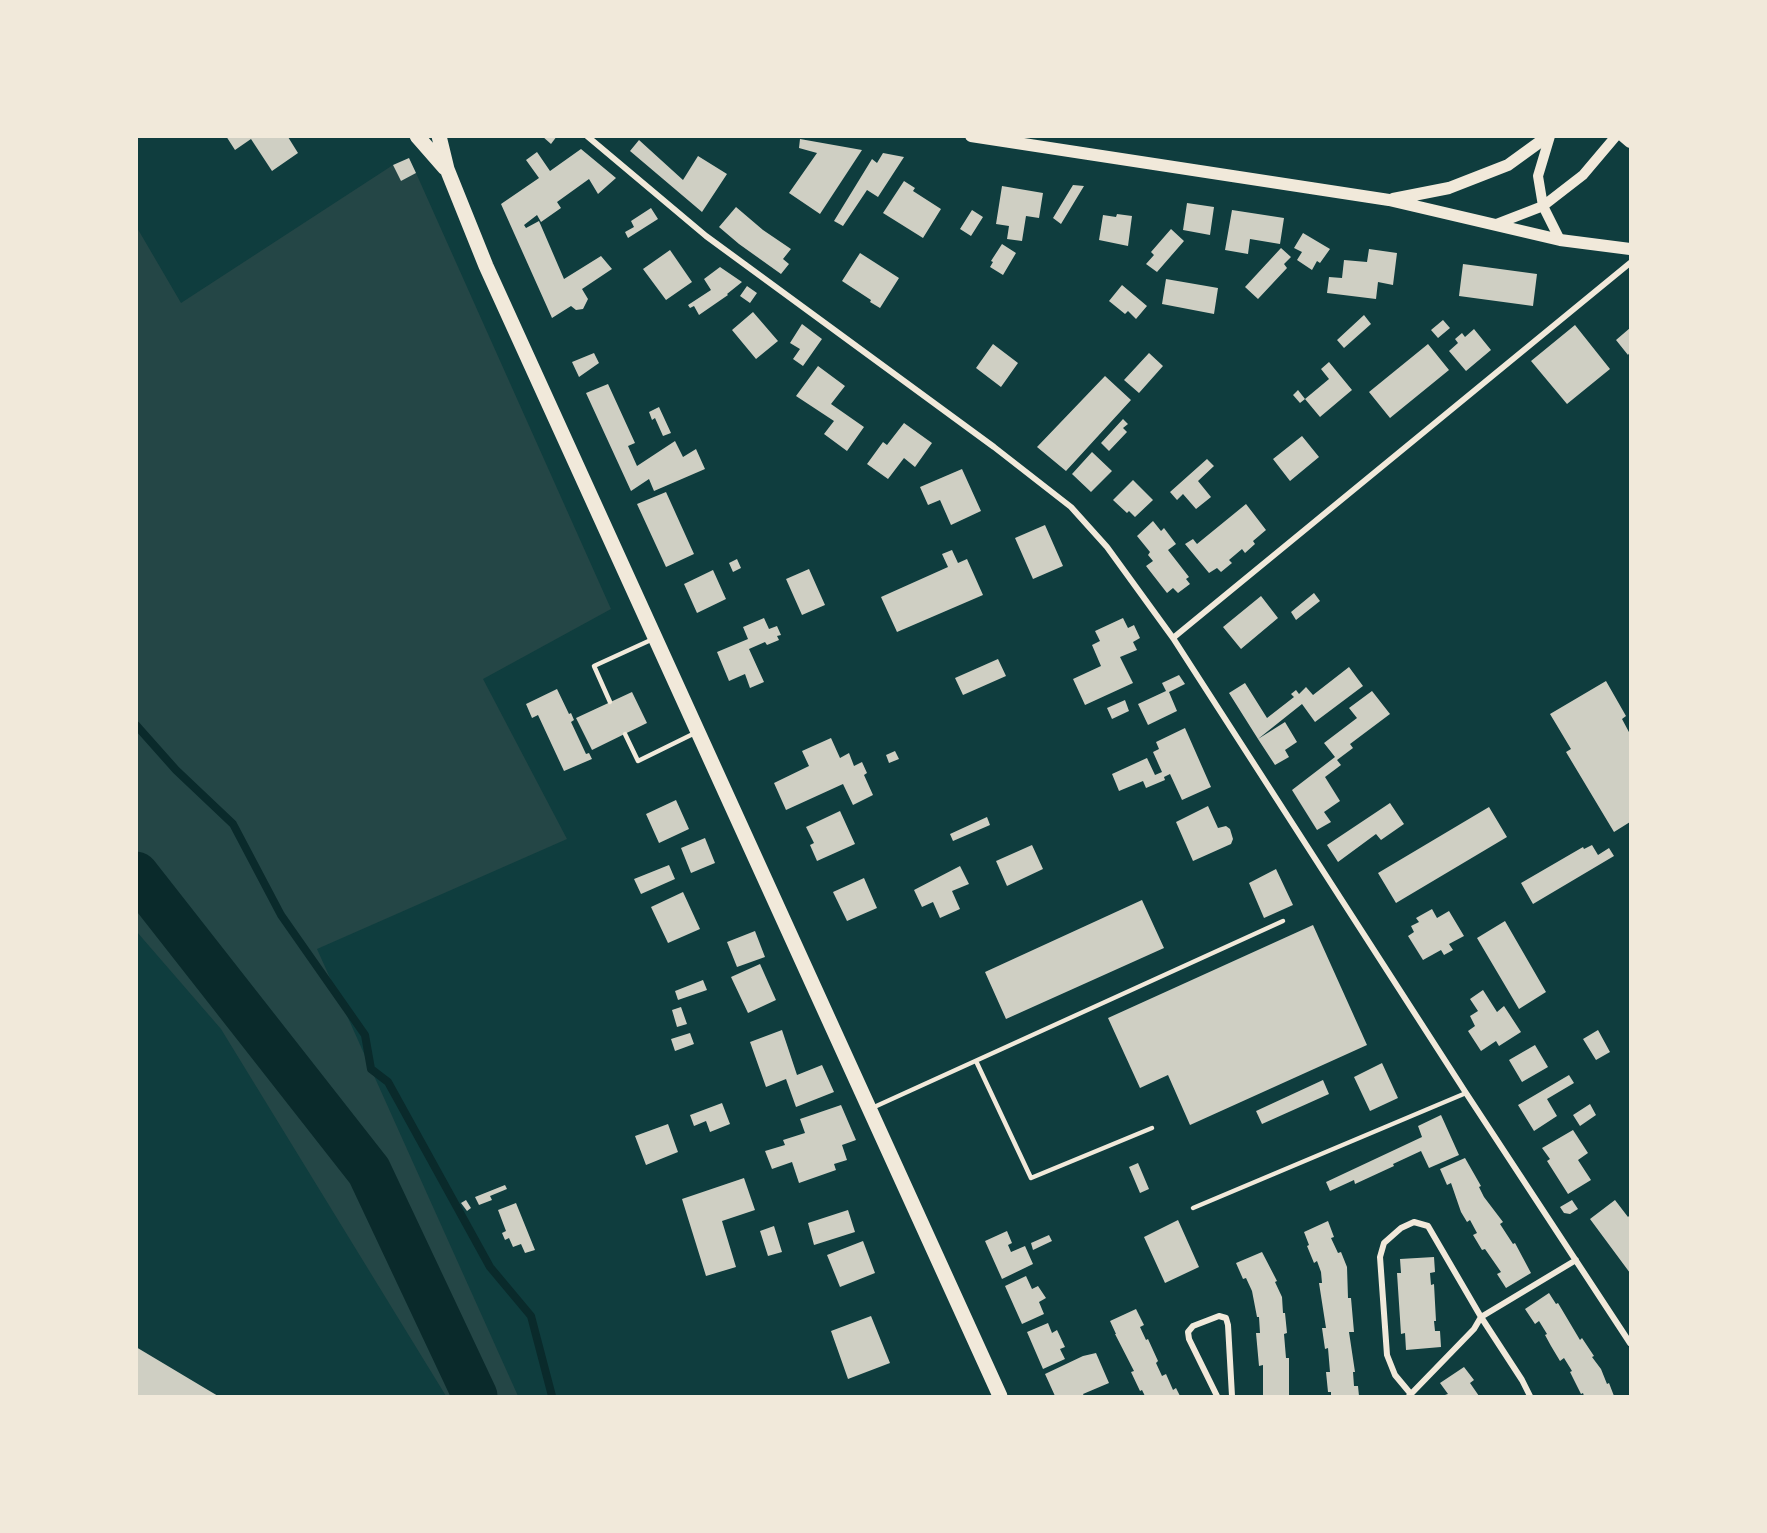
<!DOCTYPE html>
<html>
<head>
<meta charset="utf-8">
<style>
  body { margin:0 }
  #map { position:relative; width:1767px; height:1533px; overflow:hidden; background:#0f3d3e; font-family:"Noto Serif",serif }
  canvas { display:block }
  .frame { position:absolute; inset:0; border:138px solid #f1e9da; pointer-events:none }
</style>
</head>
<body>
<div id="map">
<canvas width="1767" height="1533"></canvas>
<div class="frame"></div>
</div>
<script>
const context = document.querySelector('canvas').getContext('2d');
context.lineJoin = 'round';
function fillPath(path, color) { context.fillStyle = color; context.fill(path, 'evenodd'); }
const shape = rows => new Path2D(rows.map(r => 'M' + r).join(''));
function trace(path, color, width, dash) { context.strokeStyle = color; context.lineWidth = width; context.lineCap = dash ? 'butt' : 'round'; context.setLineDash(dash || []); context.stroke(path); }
fillPath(shape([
  [393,165,401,181,416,173,611,609,483,679,567,839,317,949,518,1396,446,1396,221,1029,137,932,136,226,181,303]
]), '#244646');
trace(shape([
  [136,725,176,770,233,824,281,915,365,1035,371,1069,388,1082,490,1267,531,1316,552,1396]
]), '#0a2a2b', 8);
trace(shape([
  [136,874,369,1171,475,1396]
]), '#0a2a2b', 45);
fillPath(shape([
  [226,136,285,136,288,137,298,153,272,171,251,139,235,150],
  [542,136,557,136,551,144],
  [800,139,862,150,820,214,789,193,817,153,799,148],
  [639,140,683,180,698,156,727,174,702,212,630,151],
  [581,149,616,178,598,194,589,179,557,202,561,208,541,222,537,215,524,225,526,228,539,221,564,279,601,256,612,269,582,289,588,299,583,309,576,310,571,306,552,318,501,204,539,178,526,160,537,152,550,171],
  [883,153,904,157,878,197,867,190,843,226,834,221,872,159,877,163],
  [409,158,416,173,401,181,393,165],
  [904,181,915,188,913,191,941,209,923,238,883,213],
  [1073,185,1084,186,1061,224,1053,218],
  [1002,186,1043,193,1039,218,1026,216,1022,241,1007,239,1009,226,996,224],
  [1187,203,1214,207,1210,235,1183,230],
  [736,207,763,230,791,249,783,259,789,264,781,274,739,244,719,227],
  [651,208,658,219,628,238,625,232,634,227,631,221],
  [972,210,983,217,971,236,960,229],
  [1232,210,1284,218,1280,244,1250,239,1248,254,1225,250],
  [1117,214,1132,216,1128,246,1099,240,1103,215,1116,217],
  [1171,229,1184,241,1157,272,1146,264,1154,255,1151,252],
  [1303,233,1330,249,1320,263,1317,261,1312,270,1297,260,1302,252,1294,248],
  [1002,244,1016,253,1003,275,990,267,993,262,991,261],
  [1281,248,1291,257,1284,264,1287,268,1258,299,1245,287],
  [1369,249,1397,253,1393,285,1378,282,1376,299,1327,293,1329,277,1342,278,1344,260,1367,262],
  [670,250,692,282,666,300,643,269],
  [860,253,899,278,880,308,870,302,871,300,842,281],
  [1463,264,1537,274,1533,306,1459,296],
  [720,267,742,282,727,294,728,295,699,315,694,306,690,308,688,305,711,290,704,279],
  [1166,279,1218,288,1214,314,1162,304],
  [1122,285,1147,306,1136,319,1128,311,1125,314,1109,301],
  [747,286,757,293,750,303,740,296],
  [753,312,778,341,756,359,732,330],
  [1364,315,1371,324,1344,348,1337,340],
  [1443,320,1450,328,1438,338,1431,330],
  [802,324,822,339,803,366,793,359,800,349,790,343],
  [1575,325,1610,369,1567,404,1531,361],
  [1630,328,1630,352,1628,355,1616,340],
  [1474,329,1491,350,1466,371,1449,351,1458,343,1455,339,1462,333,1465,337],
  [993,344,1018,363,1001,387,976,368],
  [1428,344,1449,370,1390,418,1369,392],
  [594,353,599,363,579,377,572,362],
  [1149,353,1163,366,1139,393,1124,380],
  [1329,362,1352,390,1320,417,1305,399,1329,379,1321,369],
  [818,366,845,386,831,404,864,427,847,451,824,434,834,421,796,396],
  [1105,376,1131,400,1066,471,1037,447],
  [608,384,635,443,628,446,637,466,675,441,683,457,696,449,705,469,654,491,649,479,631,491,586,393],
  [1298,390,1305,399,1300,403,1293,395],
  [659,407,671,433,663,436,655,418,652,420,649,412],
  [1123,419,1128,424,1123,428,1127,432,1109,451,1101,443],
  [904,423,932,443,915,467,904,458,888,479,867,464,883,442,887,445],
  [1302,436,1319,457,1290,481,1273,459],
  [1092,452,1112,471,1091,492,1072,474],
  [1207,459,1214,466,1198,481,1211,497,1196,509,1183,494,1177,500,1170,492],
  [962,469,981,511,951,525,940,500,928,505,920,487],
  [1133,480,1153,500,1135,517,1129,511,1127,513,1113,500],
  [666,492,694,554,666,567,637,504],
  [1246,504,1266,530,1253,541,1255,544,1245,553,1242,549,1229,560,1232,563,1221,572,1217,568,1209,573,1185,544,1193,539,1197,544],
  [1153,521,1161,531,1164,528,1176,544,1168,550,1189,577,1186,579,1190,584,1178,593,1173,588,1167,593,1146,566,1153,561,1148,555,1150,552,1137,536],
  [1045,525,1063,566,1033,579,1015,538],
  [952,550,958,563,967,559,983,595,897,632,881,597,948,567,942,554],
  [737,559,741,568,733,572,729,563],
  [809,569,825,605,802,615,786,579],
  [713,570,726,599,697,613,684,584],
  [1314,593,1320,601,1296,620,1291,612],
  [1261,596,1278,618,1241,649,1223,627],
  [764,618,769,629,777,626,781,635,777,636,779,640,767,645,765,642,749,649,764,682,750,688,745,674,729,681,717,652,748,639,743,627],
  [1123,618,1128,628,1134,625,1140,638,1133,642,1137,650,1120,657,1133,683,1085,705,1073,679,1101,666,1092,645,1100,641,1095,631],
  [998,659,1006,676,963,695,955,678],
  [1349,667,1363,686,1315,722,1302,704,1258,739,1229,693,1245,683,1267,718,1294,697,1291,694,1296,690,1299,694,1306,687,1313,695],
  [1179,675,1185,684,1169,692,1177,711,1148,725,1138,704,1166,691,1162,683],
  [1606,681,1626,716,1622,719,1630,734,1630,822,1614,832,1566,752,1571,749,1550,714],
  [557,689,569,714,571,713,574,720,571,722,586,754,589,753,592,759,564,771,538,715,532,718,526,704],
  [1372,691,1390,714,1350,744,1353,748,1337,760,1341,765,1325,777,1340,801,1324,812,1331,822,1317,830,1292,790,1335,757,1324,743,1357,718,1349,708],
  [632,692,647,723,592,750,576,718],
  [1125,700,1129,711,1112,719,1107,708],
  [1285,722,1297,742,1285,750,1289,757,1275,765,1258,739],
  [1185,728,1211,787,1182,800,1170,774,1164,777,1165,780,1146,788,1143,781,1119,791,1112,774,1147,758,1155,775,1162,772,1153,752,1159,749,1156,742],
  [831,738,840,758,849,753,854,766,862,762,867,773,864,775,873,795,853,805,843,784,786,810,774,783,809,766,802,751],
  [895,751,899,759,889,763,886,755],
  [676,800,689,829,659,843,646,814],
  [1390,803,1404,824,1381,840,1376,834,1338,862,1327,845],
  [1208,806,1218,828,1226,826,1230,829,1233,839,1231,844,1193,861,1176,822],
  [1489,807,1507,837,1396,903,1378,873],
  [840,811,855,844,817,861,810,845,814,843,806,827],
  [987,817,990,825,953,841,950,834],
  [705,838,715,863,691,873,681,848],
  [1032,845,1043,869,1007,886,996,861],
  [1592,845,1598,855,1609,848,1614,856,1533,904,1521,883,1583,847,1584,849],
  [669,865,675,879,641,894,634,879],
  [960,866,969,884,952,891,960,909,940,918,933,902,922,907,914,890],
  [1276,869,1293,905,1264,918,1249,883],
  [864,878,877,908,847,921,833,892],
  [683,892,700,929,668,943,651,907],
  [1142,900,1164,948,1006,1019,985,972],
  [1432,909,1437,918,1449,911,1464,936,1449,944,1453,950,1444,955,1441,950,1423,960,1408,936,1414,932,1411,926,1419,922,1416,918],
  [1505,921,1546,992,1519,1009,1477,938],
  [1313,925,1367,1045,1190,1125,1168,1075,1140,1088,1108,1018],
  [755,931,765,957,737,967,727,942],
  [760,964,776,1000,748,1013,731,977],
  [703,980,707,990,678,1000,675,991],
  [1483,990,1497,1012,1504,1006,1521,1032,1499,1046,1496,1041,1481,1051,1468,1031,1475,1026,1470,1016,1478,1011,1470,999],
  [681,1007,687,1024,677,1027,672,1010],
  [782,1030,797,1075,822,1065,834,1092,796,1107,786,1079,766,1087,750,1042],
  [1598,1030,1610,1052,1596,1060,1583,1039],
  [690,1033,694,1044,675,1051,671,1039],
  [1535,1045,1548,1067,1522,1082,1509,1060],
  [1382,1063,1398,1098,1370,1111,1354,1077],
  [1569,1075,1574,1083,1547,1099,1557,1116,1534,1131,1518,1105],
  [1323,1080,1329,1094,1262,1124,1256,1111],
  [722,1103,730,1124,710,1132,706,1121,694,1126,690,1115],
  [1590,1104,1596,1115,1580,1126,1573,1115],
  [841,1105,856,1140,842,1145,847,1160,834,1164,836,1170,799,1183,792,1162,772,1169,765,1151,785,1145,783,1140,805,1133,800,1119],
  [1441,1115,1459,1155,1429,1168,1421,1151,1393,1164,1394,1166,1355,1184,1354,1180,1330,1191,1326,1182,1422,1137,1418,1126],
  [668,1124,678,1152,646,1165,635,1136],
  [1573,1130,1588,1153,1578,1160,1591,1180,1568,1194,1547,1161,1550,1159,1542,1148],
  [1465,1158,1481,1186,1479,1187,1484,1197,1503,1222,1500,1224,1513,1244,1515,1243,1531,1273,1506,1288,1497,1274,1501,1272,1485,1249,1482,1250,1473,1235,1477,1233,1470,1220,1467,1222,1461,1212,1451,1183,1447,1185,1440,1169],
  [1138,1163,1149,1189,1140,1193,1129,1167],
  [744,1178,755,1210,722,1221,736,1267,706,1276,682,1199],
  [505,1185,507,1189,490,1196,492,1200,479,1205,475,1197],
  [466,1200,471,1208,467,1211,461,1203],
  [1572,1200,1578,1209,1570,1214,1564,1213,1560,1207],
  [1615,1200,1628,1217,1630,1215,1630,1273,1590,1219],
  [516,1203,535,1250,525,1253,521,1244,513,1247,509,1238,505,1240,502,1233,506,1231,498,1210],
  [848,1210,855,1232,814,1245,808,1223],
  [1178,1220,1199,1267,1165,1283,1144,1237],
  [1328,1221,1334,1237,1331,1238,1338,1253,1341,1252,1347,1267,1348,1298,1351,1298,1354,1332,1349,1332,1355,1372,1353,1372,1354,1386,1358,1386,1359,1396,1331,1396,1331,1392,1328,1392,1326,1372,1330,1372,1328,1348,1325,1349,1322,1328,1326,1328,1319,1283,1322,1283,1321,1272,1317,1261,1314,1263,1307,1246,1309,1245,1304,1232],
  [774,1226,782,1252,768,1256,760,1231],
  [1007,1231,1012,1243,1008,1245,1011,1252,1025,1246,1033,1264,1002,1279,985,1241],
  [1049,1235,1052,1241,1033,1250,1031,1243],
  [863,1241,875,1273,840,1287,827,1255],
  [1262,1252,1277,1281,1275,1282,1282,1297,1283,1313,1285,1313,1287,1333,1284,1334,1286,1358,1289,1358,1289,1396,1263,1396,1263,1365,1259,1366,1256,1333,1260,1333,1259,1317,1257,1317,1252,1291,1246,1278,1243,1279,1236,1263],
  [1434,1257,1435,1272,1430,1273,1431,1285,1434,1284,1436,1321,1434,1321,1435,1331,1440,1331,1441,1347,1406,1350,1405,1333,1401,1334,1397,1273,1401,1273,1400,1259],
  [1026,1276,1032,1289,1038,1286,1046,1298,1039,1302,1044,1314,1022,1324,1005,1286],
  [1549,1293,1556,1304,1558,1303,1580,1340,1582,1338,1594,1356,1592,1357,1601,1369,1607,1384,1609,1383,1614,1396,1584,1396,1583,1393,1581,1394,1570,1372,1572,1371,1564,1358,1560,1361,1551,1346,1545,1335,1547,1334,1539,1321,1535,1324,1525,1309],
  [1136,1309,1144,1325,1140,1327,1146,1340,1148,1339,1158,1361,1156,1363,1162,1376,1166,1374,1173,1390,1176,1388,1180,1396,1145,1396,1142,1390,1140,1391,1131,1372,1134,1371,1115,1334,1116,1334,1110,1321],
  [871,1316,890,1363,848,1379,831,1331],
  [1048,1323,1052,1333,1057,1330,1065,1347,1060,1349,1065,1359,1043,1369,1027,1332],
  [136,1347,218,1396,136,1396],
  [1096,1353,1109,1383,1083,1394,1084,1396,1055,1396,1045,1374,1083,1356],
  [1464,1367,1474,1380,1470,1383,1479,1396,1447,1396,1445,1395,1448,1394,1440,1383]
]), '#cfcfc3');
trace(shape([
  [610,702,594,666,653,639],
  [625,734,638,761,695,733],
  [976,1061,1031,1178,1152,1128],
  [872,1108,1283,921],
  [1193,1208,1466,1093]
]), '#f1e9da', 4.5);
trace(shape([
  [587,136,706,236,994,447,1071,507,1107,547,1173,638,1466,1093,1630,1343],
  [1173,638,1630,263],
  [1410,1393,1395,1375,1387,1355,1380,1257,1384,1243,1401,1228,1414,1222,1428,1226,1481,1317,1522,1380,1530,1396],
  [1217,1396,1189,1339,1188,1332,1193,1326,1219,1316,1226,1318,1228,1325,1232,1396],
  [1409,1396,1474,1329,1481,1317,1576,1260]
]), '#f1e9da', 6);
trace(shape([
  [1550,136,1538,176,1543,206,1560,240],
  [1494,225,1543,206,1583,175,1616,136]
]), '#f1e9da', 10);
trace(shape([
  [971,136,1389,200,1560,240,1630,249],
  [1623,136,1630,142],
  [1393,199,1449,188,1508,165,1548,136]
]), '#f1e9da', 12);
trace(shape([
  [417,136,445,168],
  [439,136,447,169,486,266,1000,1396]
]), '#f1e9da', 15);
</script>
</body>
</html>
